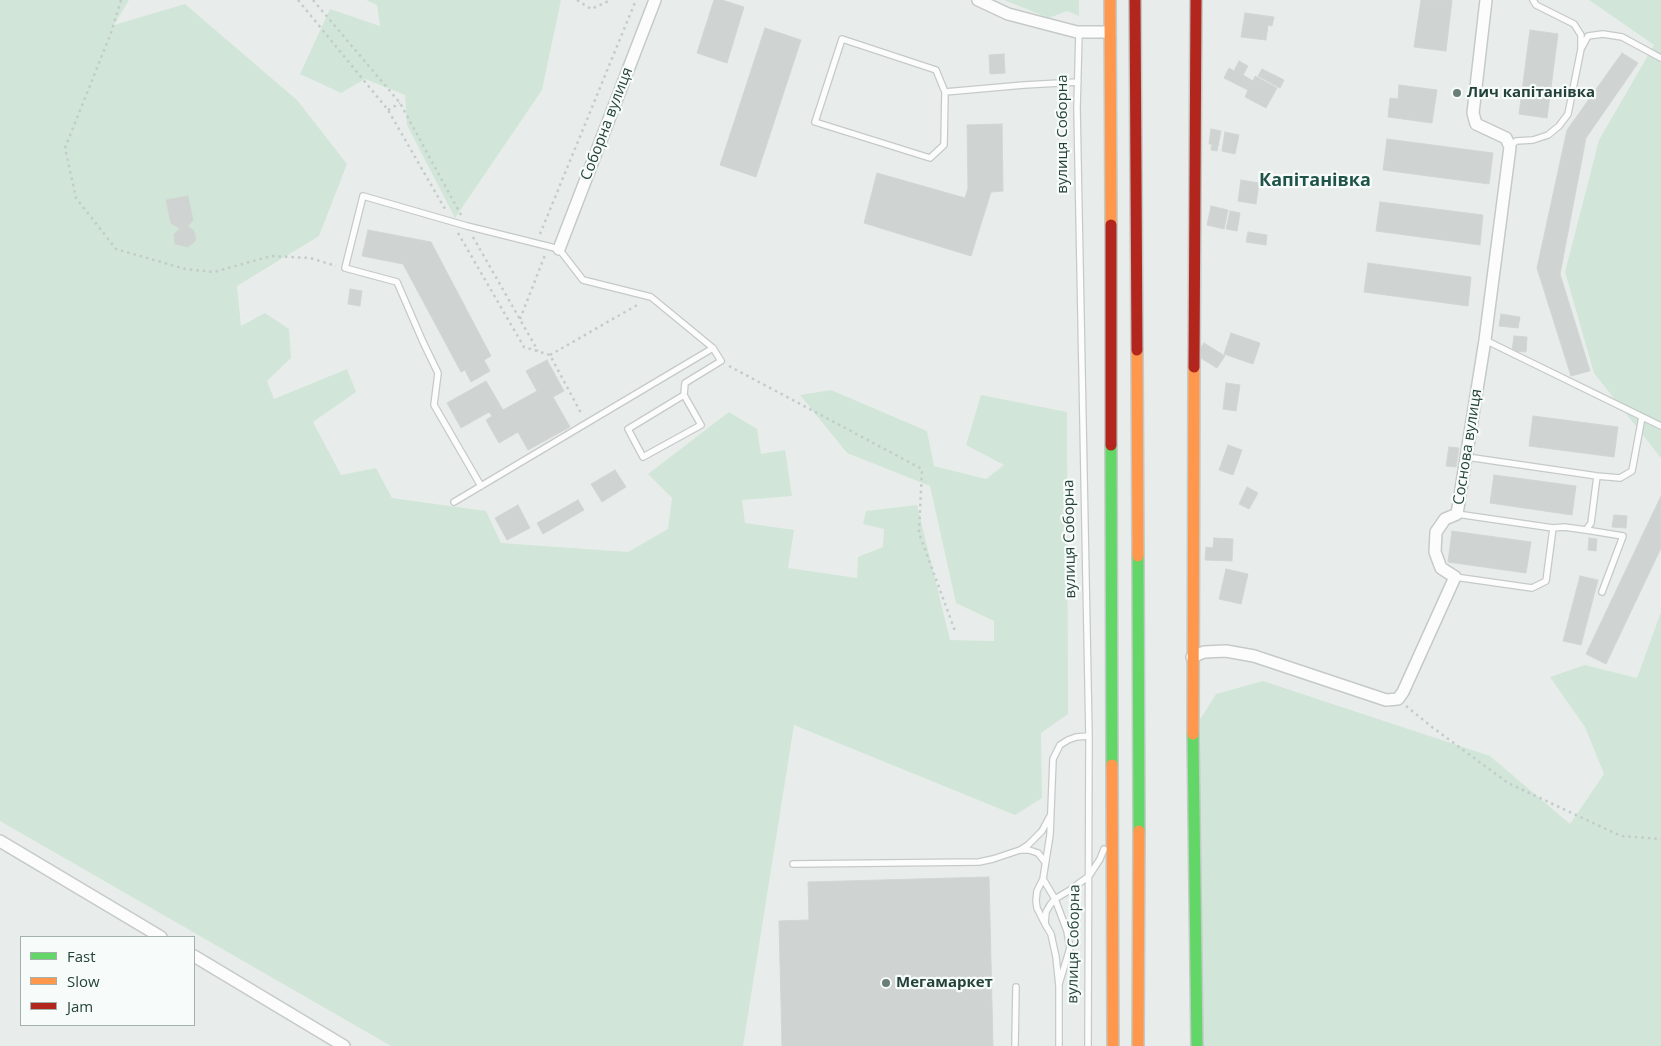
<!DOCTYPE html>
<html>
<head>
<meta charset="utf-8">
<style>
  body { margin:0 }
  #map { position:relative; width:1661px; height:1046px; overflow:hidden; background:#e8edeb; font-family:"Open Sans",sans-serif }
  canvas { display:block }
  .legend { position:absolute; left:20px; top:936px; width:175px; height:90px; box-sizing:border-box; background:#f7fbf9; border:1px solid #a3b1ad; margin:0; padding:6px 9px; list-style:none; font-size:15px; color:#24423a }
  .legend li { display:flex; align-items:center; gap:10px; height:25px }
  .legend b { width:25px; border:1px solid #a3b1ad }
</style>
</head>
<body>
<div id="map">
<canvas width="1661" height="1046"></canvas>
<ul class="legend">
<li><b style="height:6px;background:#63d668"></b>Fast</li>
<li><b style="height:6px;background:#ff974d"></b>Slow</li>
<li><b style="height:6px;background:#b3261e"></b>Jam</li>
</ul>
</div>
<script>
const context = document.querySelector('canvas').getContext('2d');
context.lineJoin = 'round';
function fillPath(path, color) { context.fillStyle = color; context.fill(path, 'evenodd'); }
const shape = rows => new Path2D(rows.map(r => 'M' + r).join(''));
function trace(path, color, width, dash) { context.strokeStyle = color; context.lineWidth = width; context.lineCap = dash ? 'butt' : 'round'; context.setLineDash(dash || []); context.stroke(path); }
function label(font, color, halo, rows, align = 'center') {
  context.font = font + ' "Open Sans",sans-serif'; context.lineWidth = 4.5; context.setLineDash([]); context.textBaseline = 'middle'; context.strokeStyle = halo; context.fillStyle = color; for (const [text, x, y, turn = 0] of rows) {
    context.save(); context.translate(x, y); context.rotate((+turn || 0) * Math.PI / 180); context.textAlign = isNaN(turn) ? turn : align; if (halo) context.strokeText(text, 0, 0); context.fillText(text, 0, 0); context.restore();
  }
}
fillPath(shape([
  [0,0,129,0,114,25,185,4,297,100,347,164,319,236,237,286,241,326,265,313,289,329,291,358,267,381,274,399,347,369,356,392,313,422,341,475,376,468,392,498,486,511,501,543,628,552,668,529,672,498,648,474,729,412,757,429,761,454,785,450,792,496,742,500,745,523,794,530,788,568,857,578,858,557,883,547,884,529,863,524,866,511,917,505,950,640,994,641,994,621,956,603,930,486,847,453,800,395,831,390,927,431,934,466,986,479,1004,465,966,445,981,395,1067,412,1068,714,1041,733,1042,798,1015,815,794,725,743,1046,391,1046,0,821],
  [366,0,561,0,542,90,455,218,407,125,405,95,365,79,341,93,300,74,330,9,380,26,377,5],
  [1004,0,1079,0,1079,16,1067,11,1049,18],
  [1589,0,1661,0,1661,458,1594,373,1565,272,1599,140,1654,45],
  [1661,612,1661,1046,1202,1046,1194,729,1216,694,1263,681,1490,756,1570,824,1604,774,1585,727,1550,677,1585,665,1637,678]
]), '#d1e6d8');
const building = shape([
  [714,0,722,0,744,7,727,63,697,53,714,0],
  [1421,0,1452,0,1446,51,1414,47,1421,0],
  [1245,13,1274,17,1272,26,1268,25,1266,40,1241,37,1245,13],
  [765,28,801,40,756,177,720,165,765,28],
  [1530,30,1558,34,1547,118,1519,114,1530,30],
  [1622,53,1638,63,1586,138,1560,274,1590,371,1571,376,1537,268,1567,130,1622,53],
  [1004,54,1005,73,990,74,989,55,1004,54],
  [1239,61,1248,66,1243,75,1253,81,1255,76,1277,88,1266,108,1245,97,1248,90,1224,78,1229,68,1234,71,1239,61],
  [1262,69,1284,80,1280,88,1258,76,1262,69],
  [1399,85,1437,90,1432,123,1388,117,1390,98,1398,99,1399,85],
  [1002,124,1003,191,991,192,971,256,864,223,877,173,965,198,968,188,967,125,1002,124],
  [1211,129,1221,131,1217,151,1211,150,1212,144,1209,144,1211,129],
  [1225,132,1239,135,1235,154,1222,151,1225,132],
  [1387,139,1493,153,1489,184,1383,170,1387,139],
  [1241,180,1259,183,1256,204,1238,201,1241,180],
  [188,196,193,220,188,226,194,231,196,240,188,247,175,244,174,234,180,229,171,223,166,200,188,196],
  [1380,202,1483,215,1480,245,1376,231,1380,202],
  [1211,206,1228,210,1224,229,1207,225,1211,206],
  [1230,211,1240,213,1237,231,1226,229,1230,211],
  [368,230,431,242,491,356,484,360,490,371,471,382,465,370,461,372,403,264,362,256,368,230],
  [1248,232,1267,235,1266,245,1246,242,1248,232],
  [1368,263,1471,277,1468,306,1364,292,1368,263],
  [350,289,362,291,360,306,348,304,350,289],
  [1501,314,1520,317,1518,328,1499,326,1501,314],
  [1231,333,1260,343,1253,364,1224,354,1231,333],
  [1514,336,1527,337,1526,352,1512,351,1514,336],
  [1204,343,1225,356,1217,368,1196,355,1204,343],
  [547,360,564,391,553,397,570,427,528,450,518,432,499,443,486,420,492,416,489,412,461,428,447,403,486,381,503,410,537,391,526,371,547,360],
  [1226,383,1240,385,1236,411,1223,409,1226,383],
  [1533,416,1618,427,1614,457,1529,446,1533,416],
  [1228,445,1242,450,1233,475,1219,470,1228,445],
  [1449,447,1459,448,1456,467,1446,466,1449,447],
  [615,470,626,487,602,502,591,484,615,470],
  [1494,475,1576,486,1572,515,1490,503,1494,475],
  [1247,487,1258,493,1249,509,1239,504,1247,487],
  [1661,496,1661,548,1606,664,1586,654,1661,496],
  [578,500,584,510,543,534,537,523,578,500],
  [518,505,530,528,507,540,495,518,518,505],
  [1614,515,1627,516,1626,528,1612,527,1614,515],
  [1452,531,1531,542,1526,573,1448,562,1452,531],
  [1214,538,1233,539,1232,561,1205,560,1206,547,1213,548,1214,538],
  [1589,538,1597,539,1596,551,1588,550,1589,538],
  [1226,569,1248,574,1241,604,1219,599,1226,569],
  [1580,576,1598,580,1581,645,1563,641,1580,576],
  [989,877,993,1046,782,1046,779,921,809,920,808,882,989,877]
]);
fillPath(building, '#cfd4d2');
trace(building, '#d1d6d4', 1);
const lane = shape([
  [1533,0,1536,5,1574,24,1581,35,1581,47],
  [1079,32,1077,108,1089,736,1088,1046],
  [945,92,944,145,930,158,815,122,842,39,936,70,945,92,1024,85,1078,82],
  [1510,147,1516,141,1533,140,1548,135,1559,126,1568,114,1581,49,1588,36,1603,34,1622,37,1661,58],
  [1485,340,1661,426],
  [1467,457,1597,476,1620,478,1632,471,1642,417],
  [481,486,434,405,438,373,423,342,397,282,345,268,363,196,467,226,559,249,583,280,651,297,713,348,721,361,685,383,684,395,701,425,643,457,628,429,684,395],
  [454,502,713,348],
  [1457,514,1553,528,1564,527,1586,530,1591,523,1597,476],
  [1586,530,1623,536,1602,592],
  [1455,577,1532,588,1546,581,1553,528],
  [1020,850,1028,845,1042,831,1050,816],
  [793,864,979,862,993,859,1020,850,1029,850,1038,853,1045,862],
  [1043,879,1055,899,1067,931,1070,948,1059,984],
  [1044,922,1037,908,1036,901,1037,891,1043,879,1050,835,1053,759,1060,745,1068,740,1076,737,1089,736],
  [1015,1046,1016,987],
  [1059,1046,1059,986,1056,957,1051,934,1045,924,1046,912,1050,905,1055,899,1070,890,1089,876,1100,859,1104,849]
]);
const street = shape([
  [978,0,1008,14,1077,32,1110,32],
  [559,249,655,0],
  [1192,657,1204,652,1226,651,1254,656,1386,700,1398,699,1403,692,1455,577,1441,568,1435,552,1436,532,1445,519,1457,514,1485,340,1510,147,1506,138,1476,124,1473,113,1486,0],
  [0,841,161,937],
  [194,956,344,1046]
]);
const fast = shape([
  [1111,445,1112,765],
  [1138,556,1139,831],
  [1193,734,1197,1046]
]);
const slow = shape([
  [1110,0,1111,225],
  [1137,350,1138,556],
  [1193,734,1194,367],
  [1112,765,1113,1046],
  [1138,1046,1139,831]
]);
const jam = shape([
  [1135,0,1137,350],
  [1111,225,1111,445],
  [1194,367,1196,0]
]);
trace(lane, '#c5cac8', 8);
trace(street, '#c5cac8', 14);
trace(fast, '#c3cbc8', 14);
trace(slow, '#c3cbc8', 14);
trace(jam, '#c3cbc8', 14);
trace(shape([
  [121,0,111,33,65,148,76,198,116,249,185,269,214,272,271,256,310,258,336,266],
  [298,0,388,110,445,209],
  [313,0,400,103,461,215],
  [577,0,591,9,611,0],
  [388,110,400,103],
  [458,233,524,347,550,355,582,415],
  [540,234,636,0],
  [473,237,538,351],
  [520,319,545,255],
  [550,355,639,304],
  [729,366,922,469,919,533,955,631],
  [1406,706,1432,727,1508,783,1621,836,1661,839]
]), '#c3ccca', 2.5, [2.5, 4]);
trace(lane, '#fcfcfc', 5.5);
trace(street, '#fcfcfc', 11);
trace(fast, '#63d668', 11);
trace(slow, '#ff974d', 11);
trace(jam, '#b3261e', 11);
for (const [x, y, r, color] of [
  [1457,93,5,"#697e78"],
  [886,983,5,"#697e78"]
]) { const dot = new Path2D(); dot.arc(x, y, r, 0, 2 * Math.PI); context.fillStyle = color; context.fill(dot); trace(dot, '#f7fbf9', 2); }
label('bold 15px', '#24423a', '#f7fbf9', [
  ["Лич капітанівка",1467,93],
  ["Мегамаркет",896,983]
], 'left');
label('15px', '#24423a', '#f7fbf9', [
  ["Соборна вулиця",607,124,-69],
  ["вулиця Соборна",1063,134,-90],
  ["Соснова вулиця",1468,447,-81],
  ["вулиця Соборна",1070,539,-91],
  ["вулиця Соборна",1074,944,-89]
]);
label('bold 18px', '#1f5548', '#f7fbf9', [
  ["Капітанівка",1315,181]
]);
</script>
</body>
</html>
